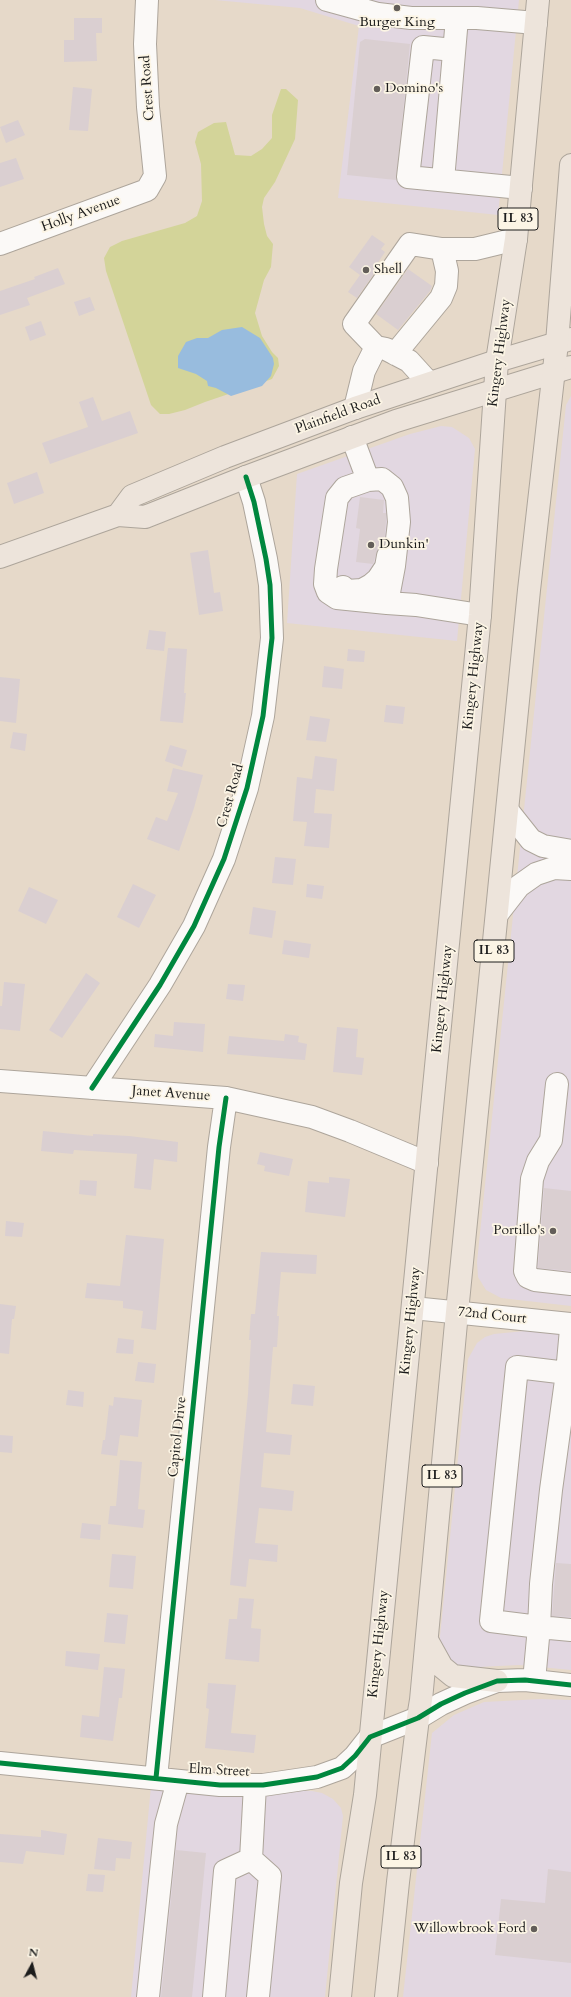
<!DOCTYPE html>
<html>
<head>
<meta charset="utf-8">
<style>
  body { margin:0 }
  #map { position:relative; width:571px; height:1997px; overflow:hidden; background:#e6d9c9; font-family:Cardo,serif }
  canvas { display:block }
  .north { position:absolute; left:12px; top:1945px; width:40px; height:40px; -webkit-text-stroke:3px #fcf5e5; paint-order:stroke; rotate:7deg; font-size:11px; font-weight:700; line-height:16px; text-align:center; color:#1c1c1c }
  .north::after { content:''; display:block; margin:auto; width:14px; height:18px; background:#1c1c1c; clip-path:polygon(50% 0,100% 100%,50% 72%,0 100%) }
</style>
</head>
<body>
<div id="map">
<canvas width="571" height="1997"></canvas>
<div class="north">N</div>
</div>
<script>
const context = document.querySelector('canvas').getContext('2d');
context.lineJoin = 'round';
function fillPath(path, color) { context.fillStyle = color; context.fill(path, 'evenodd'); }
const shape = rows => new Path2D(rows.map(r => 'M' + r).join(''));
function trace(path, color, width, dash) { context.strokeStyle = color; context.lineWidth = width; context.lineCap = dash ? 'butt' : 'round'; context.setLineDash(dash || []); context.stroke(path); }
function label(font, color, halo, rows, align = 'center') {
  context.font = font + ' Cardo,serif'; context.lineWidth = 3.5; context.setLineDash([]); context.textBaseline = 'middle'; context.strokeStyle = halo; context.fillStyle = color; for (const [text, x, y, turn = 0] of rows) {
    context.save(); context.translate(x, y); context.rotate((+turn || 0) * Math.PI / 180); context.textAlign = isNaN(turn) ? turn : align; if (halo) context.strokeText(text, 0, 0); context.fillText(text, 0, 0); context.restore();
  }
}
fillPath(shape([
  [215,0,519,0,498,215,338,198,359,26,300,8],
  [571,396,571,1306,501,1298,486,1290,478,1277,477,1262,566,405],
  [441,426,452,427,469,438,475,449,457,641,287,623,297,474,410,434],
  [535,1330,571,1334,571,1670,519,1665,479,1667,462,1672,440,1652,440,1636,468,1359,477,1343,485,1337,494,1334],
  [541,1699,571,1700,571,1997,403,1997,432,1733,454,1715,484,1702],
  [151,1786,312,1791,322,1793,333,1799,341,1808,343,1816,325,1997,131,1997]
]), '#e2d7e1');
fillPath(shape([
  [281,89,286,89,298,100,295,139,275,182,264,198,262,207,264,224,267,236,273,244,272,255,271,267,264,280,255,313,262,336,272,352,278,358,279,366,272,379,261,383,205,402,185,410,169,414,160,414,151,405,106,271,104,258,110,247,122,241,185,223,197,216,202,201,201,164,195,142,198,132,214,123,226,122,235,155,251,156,262,149,272,138,272,115]
]), '#d3d499');
fillPath(shape([
  [242,327,260,338,273,358,274,364,271,376,262,386,231,396,216,388,208,386,207,381,196,374,178,368,178,356,186,342,197,338,208,338,222,330]
]), '#98bcde');
fillPath(shape([
  [74,18,102,18,102,33,96,33,97,61,64,62,64,40,74,40],
  [365,39,410,44,396,180,347,175,360,42],
  [73,87,92,89,88,131,69,130],
  [18,120,25,135,6,143,0,127],
  [16,158,24,179,0,187,0,163],
  [372,235,385,244,381,249,385,252,375,267,378,268,357,298,348,292,360,275,349,267],
  [58,268,65,284,27,298,30,305,0,315,0,291,35,279,34,277],
  [408,269,432,286,430,291,398,330,376,314],
  [90,297,95,310,79,316,74,302],
  [41,321,46,335,30,341,25,327],
  [93,397,102,421,130,411,138,433,50,464,42,443,88,427,79,402],
  [37,472,44,493,14,504,7,483],
  [360,497,384,500,383,513,386,513,386,522,384,544,378,548,373,564,356,562,360,529,356,528],
  [208,550,214,593,220,592,223,611,199,615,190,553],
  [149,630,166,632,164,651,146,649],
  [168,648,187,649,184,693,186,693,183,723,160,721],
  [348,649,365,651,364,662,347,661],
  [324,666,344,669,342,689,322,687],
  [0,677,20,679,16,723,0,721],
  [386,705,405,707,403,724,384,722],
  [310,716,330,719,326,742,306,740],
  [13,732,27,734,25,751,10,748],
  [170,745,187,750,182,767,165,761],
  [315,756,337,759,334,791,316,789,314,813,332,814,329,848,304,846,307,822,293,821,297,777,312,779],
  [173,768,203,775,194,808,179,851,147,839,156,817,167,821,178,793,167,791],
  [275,857,296,859,293,885,272,883],
  [133,884,156,895,139,928,117,917],
  [307,884,324,886,322,899,306,897],
  [29,887,58,900,46,924,18,911],
  [253,907,276,911,272,938,249,934],
  [284,940,311,944,309,958,282,954],
  [86,973,100,983,62,1038,49,1030],
  [4,982,25,984,20,1031,0,1029,0,1006,2,1006],
  [228,984,245,985,243,1001,226,999],
  [174,1022,205,1024,203,1052,154,1047,155,1034,173,1036],
  [337,1027,358,1029,356,1057,364,1058,362,1075,333,1072],
  [285,1034,299,1036,298,1042,307,1044,305,1060,227,1054,229,1036,284,1041],
  [43,1131,93,1136,93,1134,129,1136,178,1142,177,1162,154,1159,151,1190,134,1188,137,1154,74,1150,73,1154,41,1151],
  [260,1152,293,1159,289,1176,264,1171,265,1166,257,1164],
  [329,1177,350,1179,345,1217,305,1212,308,1181,329,1183],
  [80,1180,97,1181,96,1196,79,1194],
  [544,1188,571,1191,571,1271,538,1268],
  [6,1221,24,1223,22,1237,5,1236],
  [126,1235,164,1239,156,1330,141,1328,143,1311,123,1308,123,1301,85,1298,87,1283,120,1286],
  [261,1252,317,1255,316,1274,281,1272,277,1316,279,1316,277,1347,273,1347,266,1432,292,1435,290,1455,264,1453,261,1487,294,1491,292,1511,259,1508,255,1543,278,1545,277,1562,249,1559,246,1587,230,1585,248,1394,251,1340,249,1340,251,1314,255,1314],
  [0,1304,16,1306,14,1319,12,1319,9,1354,0,1353],
  [118,1338,134,1340,133,1354,116,1353],
  [138,1362,156,1364,154,1383,135,1381],
  [293,1384,315,1386,313,1406,291,1404],
  [68,1390,84,1392,83,1407,66,1405],
  [114,1397,142,1400,138,1437,120,1435,117,1456,101,1454,103,1440,105,1440,109,1405,113,1406],
  [0,1435,13,1436,12,1453,0,1452],
  [120,1460,142,1462,138,1509,145,1510,143,1528,108,1524,110,1506,116,1506],
  [82,1523,101,1525,100,1540,80,1538],
  [112,1554,136,1556,133,1589,109,1587],
  [556,1563,571,1564,571,1617,552,1616],
  [239,1598,254,1599,251,1628,261,1629,259,1662,225,1659,229,1619,237,1619],
  [107,1613,128,1615,125,1644,104,1642],
  [66,1651,100,1654,98,1670,65,1666],
  [104,1667,125,1669,122,1698,119,1698,113,1741,80,1737,82,1715,99,1717],
  [208,1683,236,1685,231,1733,256,1735,254,1753,205,1748,209,1709,206,1708],
  [41,1830,67,1834,64,1855,26,1851,23,1864,0,1862,0,1834,41,1837],
  [98,1838,132,1842,130,1859,116,1858,115,1871,94,1869],
  [176,1850,206,1853,192,1997,161,1997],
  [548,1869,571,1872,571,1963,495,1955,501,1899,545,1903],
  [88,1874,105,1875,103,1892,86,1891]
]), '#dacfd1');
const minor = shape([
  [327,0,378,14,411,18,477,18,536,23],
  [454,50,423,47,408,177,521,188],
  [443,180,457,18],
  [0,244,147,190,155,176,148,107,145,44,147,0],
  [395,354,441,298,446,286,447,271,442,249,475,249,516,239],
  [429,383,409,361,386,349,376,347,354,324,410,244,442,249],
  [355,408,364,371,376,347],
  [352,437,368,480],
  [343,587,347,591,362,590,371,585,378,579,386,567,388,556],
  [387,603,394,566,399,522,397,498,392,487,382,479,368,480,345,488,337,498,326,569,325,584,328,592,337,598,387,603,416,605,480,615],
  [508,811,531,840,543,846,571,851],
  [498,913,519,886,536,874,554,868,571,869],
  [0,1081,226,1098,312,1117,350,1131,427,1163],
  [557,1084,551,1140,538,1161,532,1179,525,1271,528,1277,535,1280,571,1284],
  [92,1088,160,985,194,926,224,859,247,788,263,716,272,638,270,585,266,559,254,502,246,477],
  [413,1308,571,1324],
  [571,1329,567,1373,571,1374],
  [517,1367,567,1373,551,1490,541,1584,539,1627,491,1621,517,1367],
  [534,1681,539,1627,571,1630],
  [0,1763,220,1785,263,1785,317,1777,342,1768,355,1756,370,1737,418,1718,441,1704,465,1693,497,1681,525,1680,571,1685],
  [156,1778,219,1147,226,1098],
  [251,1859,270,1876,258,1997],
  [148,1997,166,1824,178,1781],
  [214,1997,225,1871,251,1859,255,1785]
]);
const major = shape([
  [118,515,132,496,225,457,355,408,497,361,571,339],
  [0,557,118,515,145,517,246,477,396,421,571,367]
]);
const highway = shape([
  [427,1640,442,1667,453,1676,497,1681],
  [340,1997,351,1883,365,1795,480,615,497,361,516,239,538,0],
  [386,1997,398,1882,418,1718,421,1700,457,1312,529,590,557,343,571,165]
]);
trace(minor, '#ada59b', 24);
trace(major, '#ada59b', 24);
trace(highway, '#ada59b', 24);
trace(minor, '#fbf9f7', 22);
trace(major, '#ede4db', 22);
trace(highway, '#ede4db', 22);
trace(shape([
  [92,1088,160,985,194,926,224,859,247,788,263,716,272,638,270,585,266,559,254,502,246,477],
  [0,1763,220,1785,263,1785,317,1777,342,1768,355,1756,370,1737,418,1718,441,1704,465,1693,497,1681,525,1680,571,1685],
  [156,1778,219,1147,226,1098]
]), '#00873e', 5);
for (const [x, y, r, color] of [
  [397,8,4,"#635e59"],
  [377,89,4,"#635e59"],
  [366,270,4,"#635e59"],
  [371,545,4,"#635e59"],
  [553,1231,4,"#635e59"],
  [534,1929,4,"#635e59"]
]) { const dot = new Path2D(); dot.arc(x, y, r, 0, 2 * Math.PI); context.fillStyle = color; context.fill(dot); trace(dot, '#fcf5e5', 1.5); }
for (const [x, y, w] of [
  [518,219,40],
  [494,951,40],
  [442,1476,40],
  [401,1857,40]
]) { const box = new Path2D(); box.roundRect(x - w / 2, y - 11, w, 22, 3); context.fillStyle = '#fcf5e5'; context.fill(box); trace(box, '#1c1c1c', 1); }
label('bold 13px', '#1c1c1c', null, [
  ["IL 83",518,219],
  ["IL 83",494,951],
  ["IL 83",442,1476],
  ["IL 83",401,1857]
]);
label('14px', '#1c1c1c', '#fcf5e5', [
  ["Burger King",397,23,"center"],
  ["Domino's",385,89],
  ["Shell",374,270],
  ["Dunkin'",379,545],
  ["Portillo's",545,1231,"right"],
  ["Willowbrook Ford",526,1929,"right"]
], 'left');
label('14px', '#1c1c1c', '#fcf5e5', [
  ["Crest Road",148,88,-94],
  ["Holly Avenue",81,214,-20],
  ["Kingery Highway",500,353,-83],
  ["Plainfield Road",338,415,-20],
  ["Kingery Highway",474,676,-84],
  ["Crest Road",231,796,-74],
  ["Kingery Highway",443,999,-84],
  ["Janet Avenue",171,1094,4],
  ["72nd Court",492,1316,6],
  ["Kingery Highway",411,1321,-84],
  ["Capitol Drive",178,1437,-84],
  ["Kingery Highway",379,1644,-84],
  ["Elm Street",219,1771,3]
]);
</script>
</body>
</html>
